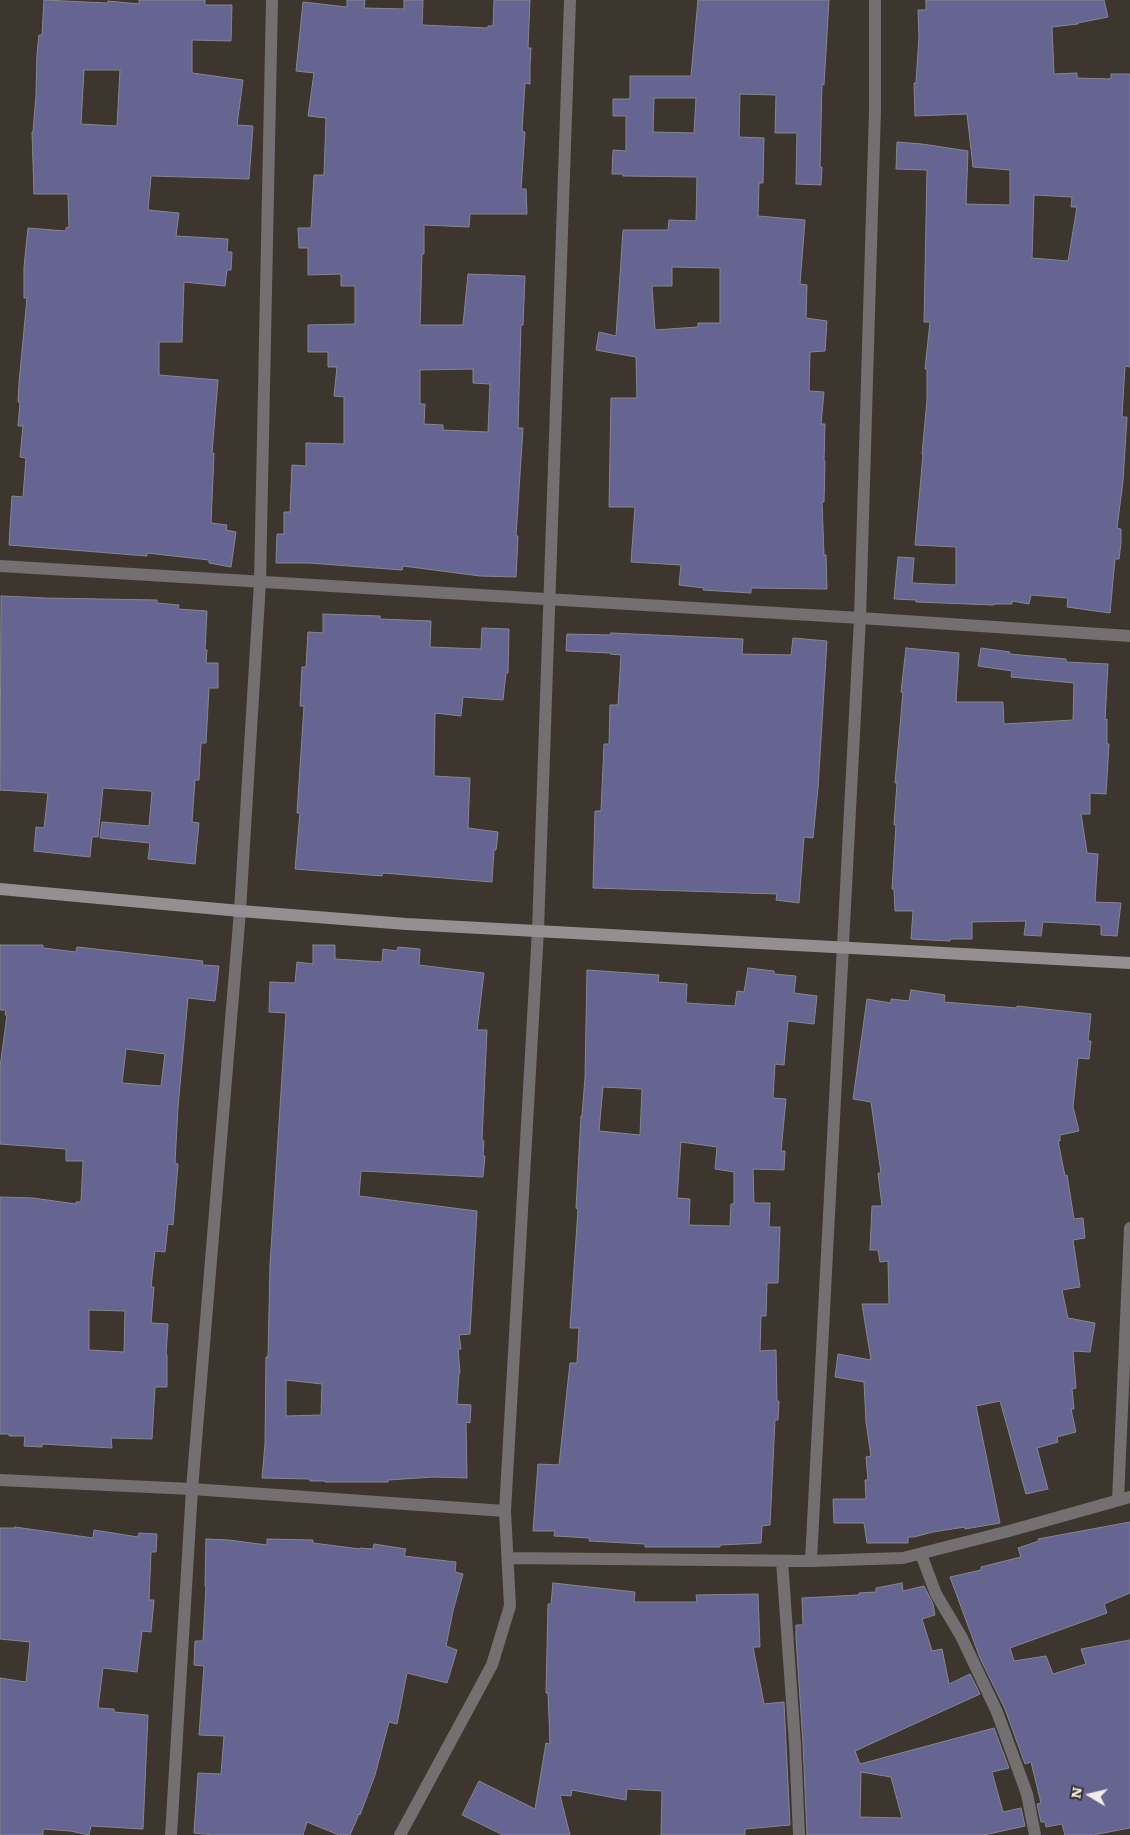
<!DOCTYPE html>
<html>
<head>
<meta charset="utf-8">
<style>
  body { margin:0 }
  #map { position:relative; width:1130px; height:1835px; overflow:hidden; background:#3c362f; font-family:Literata,serif }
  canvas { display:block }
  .north { position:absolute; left:1065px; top:1770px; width:50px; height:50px; -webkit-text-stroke:4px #3c362f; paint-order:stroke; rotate:279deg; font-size:14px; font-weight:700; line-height:20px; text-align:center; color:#f0ece8 }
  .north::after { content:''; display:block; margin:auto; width:18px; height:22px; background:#f0ece8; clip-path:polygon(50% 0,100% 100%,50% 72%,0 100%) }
</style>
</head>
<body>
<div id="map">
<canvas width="1130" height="1835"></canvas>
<div class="north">N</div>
</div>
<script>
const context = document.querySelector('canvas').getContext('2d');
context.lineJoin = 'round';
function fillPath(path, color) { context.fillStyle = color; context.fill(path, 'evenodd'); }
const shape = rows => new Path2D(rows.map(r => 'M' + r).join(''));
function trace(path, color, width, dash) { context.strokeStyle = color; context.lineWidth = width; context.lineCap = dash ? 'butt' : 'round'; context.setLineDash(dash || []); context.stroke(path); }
const building = shape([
  [44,0,107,3,108,1,139,4,139,0,205,0,205,5,232,5,231,41,192,40,192,73,243,80,237,125,253,126,249,179,151,176,148,210,179,213,176,236,228,239,227,252,232,252,231,270,227,270,225,286,184,282,182,342,159,342,159,375,218,380,212,453,214,453,211,523,227,525,226,530,236,532,231,567,209,563,209,560,147,553,147,556,9,545,12,496,23,497,26,458,20,457,23,426,18,426,20,403,18,402,19,383,27,298,24,298,24,267,28,228,66,231,66,228,69,227,68,194,34,194,32,132,33,132,36,95,37,54,39,35,42,35,44,0],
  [84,70,120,70,117,126,81,124,84,70],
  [347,0,365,0,364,8,404,9,404,0,423,0,422,25,488,28,488,26,493,26,494,0,530,0,528,48,531,48,530,66,530,84,525,83,522,131,525,132,521,189,526,189,527,214,470,214,469,227,424,225,424,254,422,254,420,325,463,325,468,274,525,276,523,325,521,325,518,428,523,428,516,536,518,536,516,577,480,576,403,566,402,570,309,563,276,563,277,534,284,534,284,512,290,512,292,465,306,466,306,443,344,444,344,397,334,396,337,367,328,367,328,352,308,352,308,325,355,324,355,286,341,286,341,274,308,275,308,248,299,248,298,228,311,228,314,175,324,175,326,118,308,116,314,73,296,71,303,2,347,7,347,0],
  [473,369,473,383,490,384,488,432,443,430,443,425,424,424,425,404,420,404,420,370,473,369],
  [698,0,829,0,824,85,822,84,820,167,822,167,821,185,796,184,797,133,775,133,776,95,740,94,739,137,764,138,763,183,759,183,758,216,805,220,800,284,807,285,806,318,827,321,825,351,810,352,809,391,824,392,821,424,825,424,824,461,825,461,824,502,822,502,824,555,826,555,827,589,751,588,751,593,703,590,704,588,679,585,681,565,631,562,635,507,609,507,611,398,637,398,636,357,596,350,599,332,616,336,623,230,668,230,669,220,696,221,697,177,623,176,623,174,612,174,613,150,626,151,626,116,613,116,613,99,630,99,630,76,691,76,698,0],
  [654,98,696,98,694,133,653,132,654,98],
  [672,267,720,268,720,323,698,323,698,327,655,330,652,286,672,286,672,267],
  [926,0,1104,0,1108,17,1078,23,1078,24,1052,27,1054,74,1077,73,1077,78,1111,79,1111,74,1130,74,1130,367,1125,366,1122,417,1127,417,1123,481,1117,528,1121,529,1121,543,1119,559,1115,559,1110,613,1067,607,1068,598,1031,595,1029,604,1012,601,1012,604,995,604,994,605,916,602,916,600,894,599,898,557,914,558,912,583,956,585,956,547,915,545,923,454,922,454,927,400,927,369,925,369,930,322,924,322,927,170,896,169,897,142,922,144,968,151,966,204,1010,205,1010,170,973,167,967,114,915,116,914,83,916,83,919,36,918,10,926,10,926,0],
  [1034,195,1072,197,1071,207,1077,207,1068,261,1032,258,1034,195],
  [1,596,46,598,157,600,157,603,179,605,178,609,207,611,205,650,207,650,206,663,218,663,218,688,209,688,206,743,201,743,199,780,195,780,192,822,199,823,195,864,148,859,150,843,100,838,102,822,149,826,152,792,150,791,103,788,98,837,92,837,90,857,34,851,36,827,44,828,48,793,0,790,1,596],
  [323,614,380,616,380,619,431,621,430,647,481,649,482,628,509,629,508,673,506,673,503,700,463,697,461,716,435,713,434,776,470,778,468,828,498,832,496,850,494,850,492,882,383,873,382,876,295,869,300,813,297,813,304,706,300,706,302,667,306,667,308,632,323,633,323,614],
  [611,633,743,639,742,654,791,655,793,638,827,641,818,788,813,838,804,837,799,903,776,900,777,894,593,888,595,811,601,811,604,744,609,744,610,705,618,705,621,655,610,654,610,653,566,651,567,634,610,635,611,633],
  [906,648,959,653,956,702,1003,702,1004,724,1073,720,1074,683,1011,677,1012,671,978,666,981,648,1010,652,1009,654,1066,659,1066,662,1108,664,1105,720,1107,719,1107,744,1109,744,1106,794,1090,793,1090,814,1081,814,1087,853,1098,854,1095,902,1121,903,1117,936,1101,935,1101,925,1043,922,1041,936,1024,935,1026,921,972,922,972,939,950,939,950,941,911,939,913,911,895,911,894,889,892,889,896,825,894,825,897,783,895,783,903,692,901,692,906,648],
  [0,945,43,945,43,948,76,952,77,947,203,961,202,965,219,966,215,1001,188,998,178,1107,175,1163,178,1164,173,1225,168,1224,165,1252,155,1251,151,1287,154,1287,151,1323,168,1324,166,1355,167,1355,167,1387,155,1387,152,1439,111,1438,112,1448,42,1444,42,1447,24,1446,25,1436,9,1436,9,1434,0,1434,0,1197,33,1198,76,1204,76,1202,81,1202,83,1161,66,1161,66,1149,0,1144,0,1067,7,1015,5,1015,6,1010,0,1010,0,945],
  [126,1049,165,1054,161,1086,122,1083,126,1049],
  [89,1310,125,1311,124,1352,89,1350,89,1310],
  [313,945,335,945,335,959,382,962,383,949,397,951,398,947,420,949,419,965,484,973,477,1030,487,1030,482,1140,484,1141,483,1156,485,1156,483,1177,361,1171,359,1196,477,1211,470,1334,459,1335,461,1349,458,1349,460,1373,459,1373,457,1404,471,1405,470,1423,466,1422,467,1478,434,1477,388,1480,388,1482,325,1482,325,1481,310,1481,310,1479,262,1478,265,1444,266,1357,268,1357,270,1265,286,1013,269,1012,270,982,295,983,297,962,313,964,313,945],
  [286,1380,322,1384,321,1415,286,1416,286,1380],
  [748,968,774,971,774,974,796,976,794,993,817,996,814,1024,788,1021,784,1065,775,1064,773,1098,786,1099,781,1151,785,1151,784,1170,753,1169,754,1203,770,1203,769,1227,780,1227,778,1283,767,1283,766,1316,761,1316,760,1351,776,1350,777,1401,779,1401,778,1420,775,1420,770,1525,762,1526,761,1543,720,1545,720,1547,645,1547,645,1544,589,1541,590,1538,554,1536,555,1531,533,1531,538,1464,559,1465,570,1363,577,1363,579,1328,570,1328,578,1209,576,1208,581,1116,582,1116,585,1078,587,970,659,975,658,982,687,984,686,1003,735,1006,737,991,744,992,748,968],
  [603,1087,642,1089,640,1135,599,1131,603,1087],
  [681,1142,717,1147,715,1169,734,1172,734,1204,731,1204,730,1226,689,1225,690,1199,677,1198,681,1142],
  [911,990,945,995,944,1002,1017,1008,1017,1006,1091,1014,1088,1041,1091,1041,1089,1059,1078,1058,1073,1107,1079,1131,1060,1135,1060,1141,1058,1141,1065,1176,1067,1175,1074,1219,1083,1218,1085,1238,1073,1240,1080,1287,1062,1290,1068,1318,1095,1323,1090,1352,1073,1351,1076,1388,1072,1389,1074,1409,1071,1409,1076,1432,1057,1437,1058,1442,1037,1448,1048,1489,1026,1494,1000,1401,976,1406,1000,1523,965,1529,965,1527,933,1532,914,1537,908,1537,908,1543,867,1543,864,1523,834,1523,833,1499,866,1499,865,1480,868,1480,866,1457,871,1456,866,1422,864,1382,835,1377,838,1354,871,1360,862,1304,889,1304,888,1261,880,1262,878,1250,870,1250,872,1206,882,1206,878,1173,881,1173,871,1102,853,1099,867,999,891,1003,891,999,909,1001,911,990],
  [1130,1522,1130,1593,1104,1604,1107,1613,1010,1648,1014,1661,1046,1656,1053,1674,1086,1664,1081,1649,1130,1640,1130,1828,1093,1835,1065,1835,1062,1824,1046,1827,1045,1822,1041,1822,1037,1804,1041,1803,1031,1762,1025,1764,1005,1709,980,1658,950,1577,981,1570,981,1567,1021,1557,1018,1548,1039,1541,1038,1539,1130,1522],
  [15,1527,93,1538,94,1530,138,1537,139,1533,157,1534,156,1552,151,1552,149,1600,154,1600,151,1632,142,1631,137,1672,103,1668,98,1708,114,1709,114,1712,148,1715,143,1829,91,1826,89,1835,70,1831,43,1829,43,1835,0,1835,0,1678,26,1682,30,1642,0,1639,0,1528,15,1528,15,1527],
  [206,1539,229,1540,267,1545,267,1539,313,1540,313,1543,360,1549,360,1548,373,1549,374,1544,406,1549,404,1556,456,1562,455,1572,463,1574,453,1611,446,1646,457,1650,447,1683,407,1673,397,1724,389,1722,375,1775,360,1815,359,1814,350,1835,339,1835,307,1822,303,1835,214,1835,194,1833,198,1773,221,1774,224,1736,199,1735,204,1666,194,1665,195,1641,203,1641,206,1586,205,1586,206,1539],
  [553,1583,635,1592,634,1602,697,1602,696,1595,758,1594,760,1647,753,1647,764,1704,784,1702,790,1825,745,1829,745,1835,661,1835,662,1791,627,1789,626,1800,572,1790,571,1796,560,1795,570,1835,503,1835,462,1815,479,1781,535,1809,546,1743,550,1744,548,1693,546,1693,548,1604,551,1604,553,1583],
  [902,1583,903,1591,924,1586,933,1604,935,1615,922,1619,932,1651,942,1649,949,1684,970,1674,980,1694,855,1751,860,1764,994,1728,1009,1768,992,1772,1003,1812,1021,1808,1025,1826,984,1835,807,1835,803,1744,796,1638,796,1625,803,1625,802,1598,859,1595,859,1593,876,1592,876,1588,902,1583],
  [861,1772,891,1777,902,1818,860,1817,861,1772]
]);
fillPath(building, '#666491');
trace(building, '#868690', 1);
trace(shape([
  [0,566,860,618,1130,636],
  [0,1480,192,1489,505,1511],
  [1118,1500,1130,1228],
  [921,1554,936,1594,961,1636,997,1712,1027,1794,1035,1835],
  [508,1558,811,1561,903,1558,1009,1531,1130,1497],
  [782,1561,795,1744,799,1835],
  [811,1561,860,618,875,110,875,0],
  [171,1835,192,1489,240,911,260,582,272,0],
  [400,1835,492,1665,510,1606,505,1511,538,930,570,0]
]), '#746f70', 12);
trace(shape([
  [0,889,240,911,406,924,1130,963]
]), '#968e90', 12);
</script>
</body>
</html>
